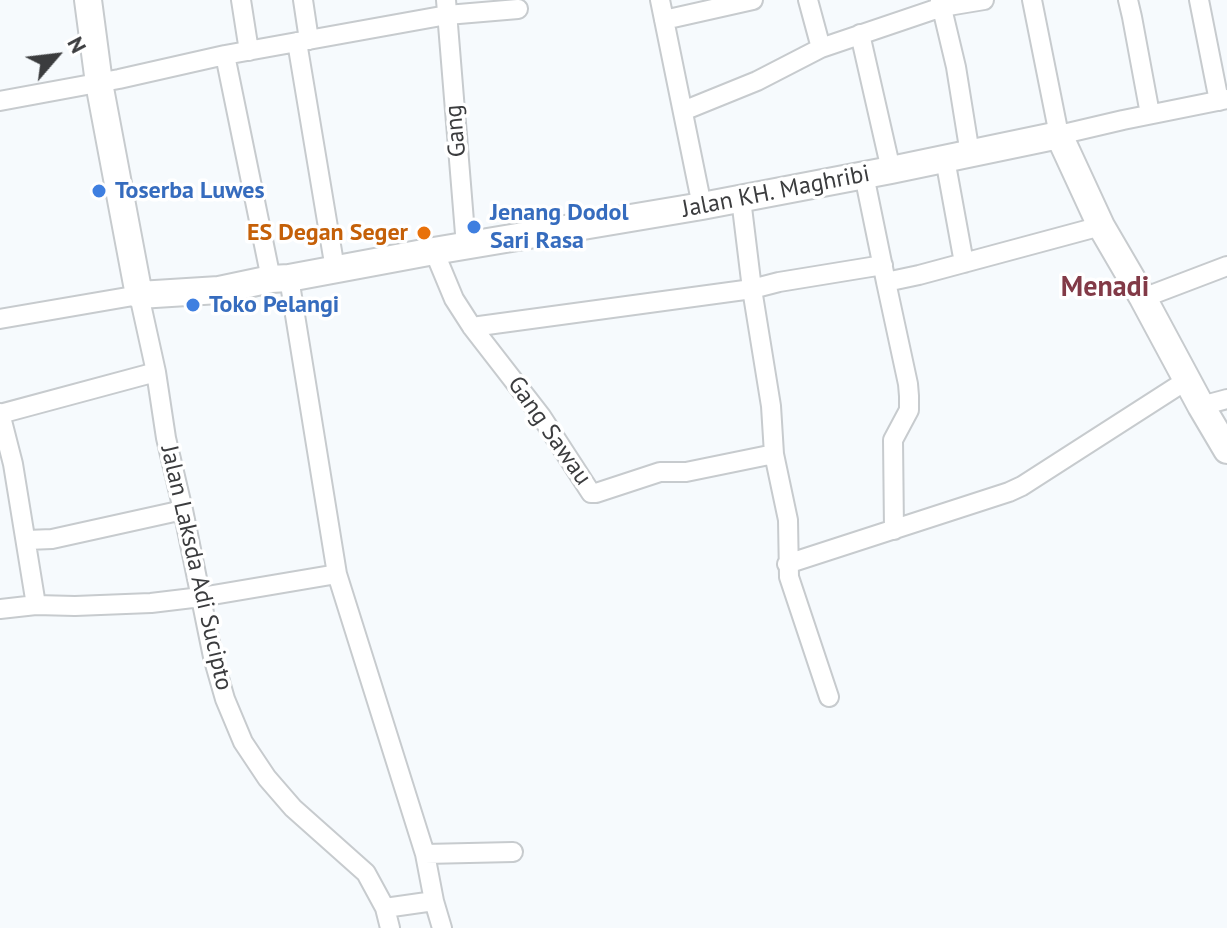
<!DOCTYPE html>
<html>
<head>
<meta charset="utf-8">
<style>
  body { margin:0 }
  #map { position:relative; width:1227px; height:928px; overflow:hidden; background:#f6fafd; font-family:"PT Sans",sans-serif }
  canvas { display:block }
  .north { position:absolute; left:16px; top:16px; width:80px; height:80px; -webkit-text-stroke:6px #fff; paint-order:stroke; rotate:62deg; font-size:22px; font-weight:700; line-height:32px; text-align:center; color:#3b3c3e }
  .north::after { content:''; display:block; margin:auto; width:28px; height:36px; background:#3b3c3e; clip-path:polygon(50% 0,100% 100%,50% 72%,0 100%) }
</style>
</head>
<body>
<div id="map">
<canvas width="1227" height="928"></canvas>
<div class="north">N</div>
</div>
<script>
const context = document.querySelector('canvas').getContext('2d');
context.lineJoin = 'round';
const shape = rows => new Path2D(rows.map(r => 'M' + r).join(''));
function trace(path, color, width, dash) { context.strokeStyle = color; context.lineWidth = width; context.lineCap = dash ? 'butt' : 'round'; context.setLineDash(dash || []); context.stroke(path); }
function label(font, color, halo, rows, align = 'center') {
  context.font = font + ' "PT Sans",sans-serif'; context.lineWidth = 7; context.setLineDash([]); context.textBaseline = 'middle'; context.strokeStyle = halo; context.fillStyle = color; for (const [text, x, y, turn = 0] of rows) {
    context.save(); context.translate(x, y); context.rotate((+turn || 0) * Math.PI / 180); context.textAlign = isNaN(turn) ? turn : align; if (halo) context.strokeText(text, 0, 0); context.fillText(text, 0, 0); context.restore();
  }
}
const minor = shape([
  [241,0,249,51],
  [303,0,309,40],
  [446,0,466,246],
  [660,0,702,206],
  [808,0,821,48],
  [940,0,956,67,970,154],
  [1032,0,1059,135,1123,120,1227,99],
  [1128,0,1132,17,1150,114],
  [1199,0,1219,101],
  [664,20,753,0],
  [860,34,891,170],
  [297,42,335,269],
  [225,55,271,279],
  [0,101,119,79,225,55,447,15,518,9],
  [683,111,757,81,821,48,942,7,984,0],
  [945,159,964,263],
  [864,175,886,282,919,275,1101,226],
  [741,199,752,289,771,406,774,454,788,520,789,577,829,697],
  [434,251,454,299,472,327,541,416,591,493,596,493,660,472,686,472,774,454],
  [886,282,908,384,909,396,909,410,893,440,894,530],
  [1143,298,1227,266],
  [0,319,139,295,156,372,166,438,183,510,213,657,225,699,243,742,267,778,293,808,366,873,385,908,390,928],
  [472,327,752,289,779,282,883,265],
  [1201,406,1227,399],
  [0,413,13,464,36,605],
  [0,414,156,372],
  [27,540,52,539,183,510],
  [787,564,1009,492,1022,486,1187,380],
  [337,574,425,854,513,852],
  [0,609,36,605,75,606,151,603,201,597,337,574,289,278],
  [434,901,442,928],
  [385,908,434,901,425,854]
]);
const highway = shape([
  [88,0,99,83,139,295,219,290,271,279,289,278,434,251,702,206,891,170,1059,135,1101,226,1143,298,1201,406,1227,450]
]);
trace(minor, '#c7cbce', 22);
trace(highway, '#c7cbce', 30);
trace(minor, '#fff', 18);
trace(highway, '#fff', 26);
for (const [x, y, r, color] of [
  [99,191,8,"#3f7fe0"],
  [474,227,8,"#3f7fe0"],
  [424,233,8,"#e8710a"],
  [193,305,8,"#3f7fe0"]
]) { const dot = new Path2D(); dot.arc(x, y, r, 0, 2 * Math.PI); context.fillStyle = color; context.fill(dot); trace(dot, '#fff', 3); }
label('24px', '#3b3c3e', '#fff', [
  ["Gang",456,131,-95],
  ["Jalan KH. Maghribi",776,192,-11],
  ["Gang Sawau",549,431,55],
  ["Jalan Laksda Adi Sucipto",196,568,77]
]);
label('bold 24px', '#366cbe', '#fff', [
  ["Toserba Luwes",115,191],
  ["Jenang Dodol",490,213],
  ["Sari Rasa",490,241],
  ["Toko Pelangi",209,305]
], 'left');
label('bold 24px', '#c56008', '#fff', [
  ["ES Degan Seger",408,233]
], 'right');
label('bold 28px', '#823a47', '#fff', [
  ["Menadi",1105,288]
]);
</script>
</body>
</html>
